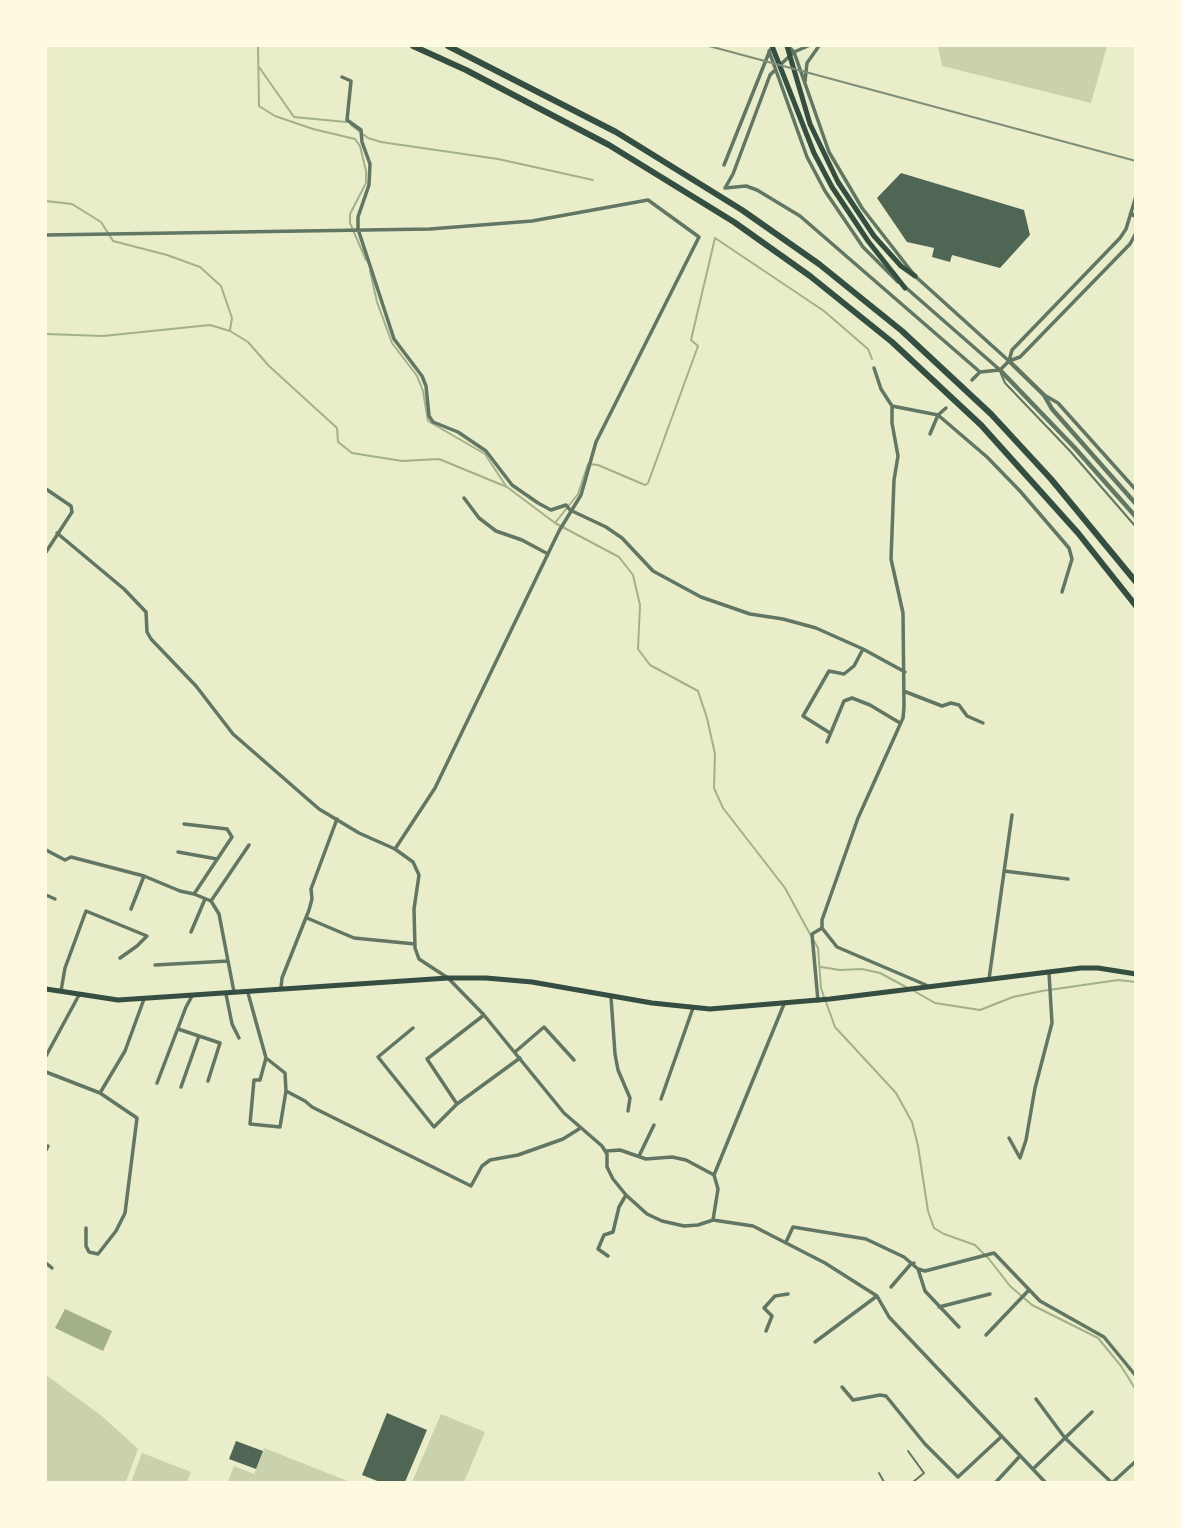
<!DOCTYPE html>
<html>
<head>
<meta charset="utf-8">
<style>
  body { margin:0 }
  #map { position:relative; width:1181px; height:1528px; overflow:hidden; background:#e9edc9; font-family:"Times New Roman",serif }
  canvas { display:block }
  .frame { position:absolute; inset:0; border:47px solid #fefae0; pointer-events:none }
</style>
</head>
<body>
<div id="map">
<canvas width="1181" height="1528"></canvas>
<div class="frame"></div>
</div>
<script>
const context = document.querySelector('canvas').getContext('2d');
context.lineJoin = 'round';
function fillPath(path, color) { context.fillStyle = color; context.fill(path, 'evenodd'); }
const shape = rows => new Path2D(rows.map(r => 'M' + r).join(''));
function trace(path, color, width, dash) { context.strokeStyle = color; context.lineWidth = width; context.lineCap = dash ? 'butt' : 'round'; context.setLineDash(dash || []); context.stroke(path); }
fillPath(shape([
  [938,46,1107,46,1091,103,942,66],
  [46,1375,103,1417,138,1449,126,1482,46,1482],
  [441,1414,485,1432,464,1482,412,1482],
  [264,1448,350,1482,228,1482,234,1466,254,1474],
  [142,1453,191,1472,187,1482,131,1482]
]), '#cad2ad');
fillPath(shape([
  [65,1309,112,1331,103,1351,55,1328]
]), '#a3b18a');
trace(shape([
  [258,46,259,106,275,116,313,129,355,139,360,146,366,171,366,183,350,214,350,223,366,260],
  [259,67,294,117,346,122],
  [351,125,368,138,381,142,498,159,593,180],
  [46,201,72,204,101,222,113,241,167,255,200,267,221,286,232,318,230,330],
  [370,271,377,302,392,343,417,376,423,391,428,421,485,454,506,486],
  [46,334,103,336,210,325,230,331,248,342,269,366,337,428,338,442,352,453,402,461,439,459,507,487,555,523,619,557,633,575,640,605,638,649,650,665,698,691,707,718,715,754,714,788,723,808,785,888,811,936],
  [555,523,578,494,588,464,598,465,645,485,648,483,698,346,691,340,715,238,824,311,868,349,872,359],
  [814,941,818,948,821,988,824,997],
  [821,967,840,970,862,969,880,973,906,987],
  [914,991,935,1003,980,1010,1013,997,1042,991,1118,980,1136,982],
  [826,1002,835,1027,896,1093,912,1122,918,1146,928,1211,934,1228,944,1234,975,1245,989,1259,1010,1286,1032,1305,1098,1338,1121,1366,1136,1390]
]), '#a3b18a', 2);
fillPath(shape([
  [901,173,1024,210,1030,235,1000,268,952,255,950,262,932,257,934,248,907,242,877,198],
  [387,1413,427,1430,405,1482,380,1482,362,1475],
  [236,1441,263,1451,256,1469,229,1459]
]), '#4f6655');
trace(shape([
  [1001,374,1005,383,1070,451,1136,527],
  [908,1451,924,1473,913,1482],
  [879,1473,884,1482]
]), '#617663', 2);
trace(shape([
  [788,46,794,52,829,152,862,208,915,276,1009,361],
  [769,51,807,157,825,191,863,247,898,282],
  [780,65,794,52,808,46],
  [342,77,351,81,347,120,361,130,362,142,370,164,369,185,358,217,358,229,394,339,422,376,426,386,429,416,433,422,458,432,486,451,512,485,538,503,551,510,566,505,570,510,606,527,622,538,653,571,701,597,750,614,783,619,816,628,863,649],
  [805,81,807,63,819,46],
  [724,165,770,50],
  [725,188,746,186,757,190,800,216,980,372],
  [725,188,733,174,770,75,774,71],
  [46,235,430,229,532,221,648,200,699,237,596,442,581,495,559,531,435,788,395,849],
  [904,286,1000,370],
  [1009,361,1012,350,1120,238,1126,229,1136,196],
  [874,368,881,389,892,406],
  [1000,370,1009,361,1020,357,1130,244,1136,233],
  [972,380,980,372,1000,370],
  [1046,396,1058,403,1136,490],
  [930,434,938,415,987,457,1020,491,1069,548,1072,559,1062,592],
  [46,489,71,506,72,512,46,552],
  [464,498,479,518,496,531,522,540,548,554],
  [57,533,124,589,146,612,147,632,151,639,196,686,233,734,319,809,359,833,395,849,413,862,419,875,414,909,415,948,419,959,448,978,484,1015,564,1113,602,1146,607,1154,607,1167,613,1179,626,1195,647,1214,662,1221,684,1226,698,1225,713,1220,753,1226,825,1263,877,1296,889,1317,1045,1482],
  [906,692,942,706,951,703,959,705,967,716,983,723],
  [830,733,803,716,829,671,844,674,854,666,863,649,905,672],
  [827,742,844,701,852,698,870,705,900,723],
  [184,824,227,829,232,837,194,894],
  [46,850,65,860,71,857,144,876,180,891,194,894,211,901,219,914,234,992],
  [178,852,217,859],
  [1004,871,1068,879],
  [46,895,55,899],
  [211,901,249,845],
  [131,909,144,876],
  [307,918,354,938,415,944],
  [191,932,205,899],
  [155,965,228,961],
  [989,979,1012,815],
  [926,985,837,947,822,928,822,920,858,818,903,718,904,707,903,613,891,559,894,480,898,456,892,423,892,406,938,415,946,408],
  [281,988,282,978,309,910,312,899,311,889,337,819],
  [61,991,65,968,86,911,147,936,137,946,120,958],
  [248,993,266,1058,260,1080,254,1080,250,1124,280,1127,286,1091],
  [226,994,232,1024,239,1038],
  [611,997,615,1054,618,1070,630,1098,628,1111],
  [818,1001,812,934,822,928],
  [413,1028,378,1057,434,1127,457,1104,520,1058],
  [178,1029,220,1043,208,1081],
  [515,1052,544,1027,574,1060],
  [46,1056,79,995],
  [266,1058,285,1073,286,1091,305,1101,312,1107,471,1186,482,1166,490,1160,518,1155,563,1139,579,1129],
  [46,1072,100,1093,137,1118,125,1213,116,1231,98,1254,89,1252,86,1246,86,1228],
  [157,1083,186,1007,192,996],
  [181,1087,199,1036],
  [100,1093,125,1051,144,999],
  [661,1099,693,1008],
  [457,1104,427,1059,484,1015],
  [1009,1138,1020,1158,1026,1140,1035,1088,1052,1023,1049,973],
  [46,1150,48,1146],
  [606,1151,620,1150,646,1159,672,1157,686,1160,714,1175],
  [639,1156,654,1125],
  [713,1220,718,1189,714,1175,784,1004],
  [786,1242,793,1227,866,1239,904,1257,918,1269,925,1271,994,1253,1040,1301,1104,1337,1136,1376],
  [608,1256,598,1249,604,1235,613,1232,619,1207,626,1195],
  [46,1263,52,1268],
  [918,1269,925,1291,959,1327],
  [891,1287,910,1265,914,1263],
  [939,1307,990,1294],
  [766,1331,772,1316,764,1308,775,1296,788,1294],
  [986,1335,1028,1291],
  [815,1342,877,1296],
  [842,1387,853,1400,880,1395,886,1396,925,1444,958,1477,1001,1437],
  [1036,1399,1065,1438,1092,1412],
  [1033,1469,1065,1438,1111,1482],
  [996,1482,1020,1456],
  [1113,1482,1136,1461]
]), '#617663', 3.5);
trace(shape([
  [1131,214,1136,216],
  [1009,361,1044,395,1052,409,1136,504],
  [1000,370,1074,447,1136,517]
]), '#617663', 4.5);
trace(shape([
  [46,989,118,1000,448,978,486,978,532,982,652,1003,710,1009,830,999,1081,968,1098,968,1136,974]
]), '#344e41', 5);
trace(shape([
  [772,46,814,153,832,187,868,241,905,288],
  [787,46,810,124,838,182,874,236,901,266,915,276]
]), '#344e41', 5);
trace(shape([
  [413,46,466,70,609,145,734,222,810,276,892,342,981,425,1078,533,1136,606],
  [448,46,616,132,742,210,819,264,902,331,991,414,1051,479,1136,582]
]), '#344e41', 6);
trace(shape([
  [709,46,1136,161]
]), '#7c8e77', 2);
</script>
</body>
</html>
